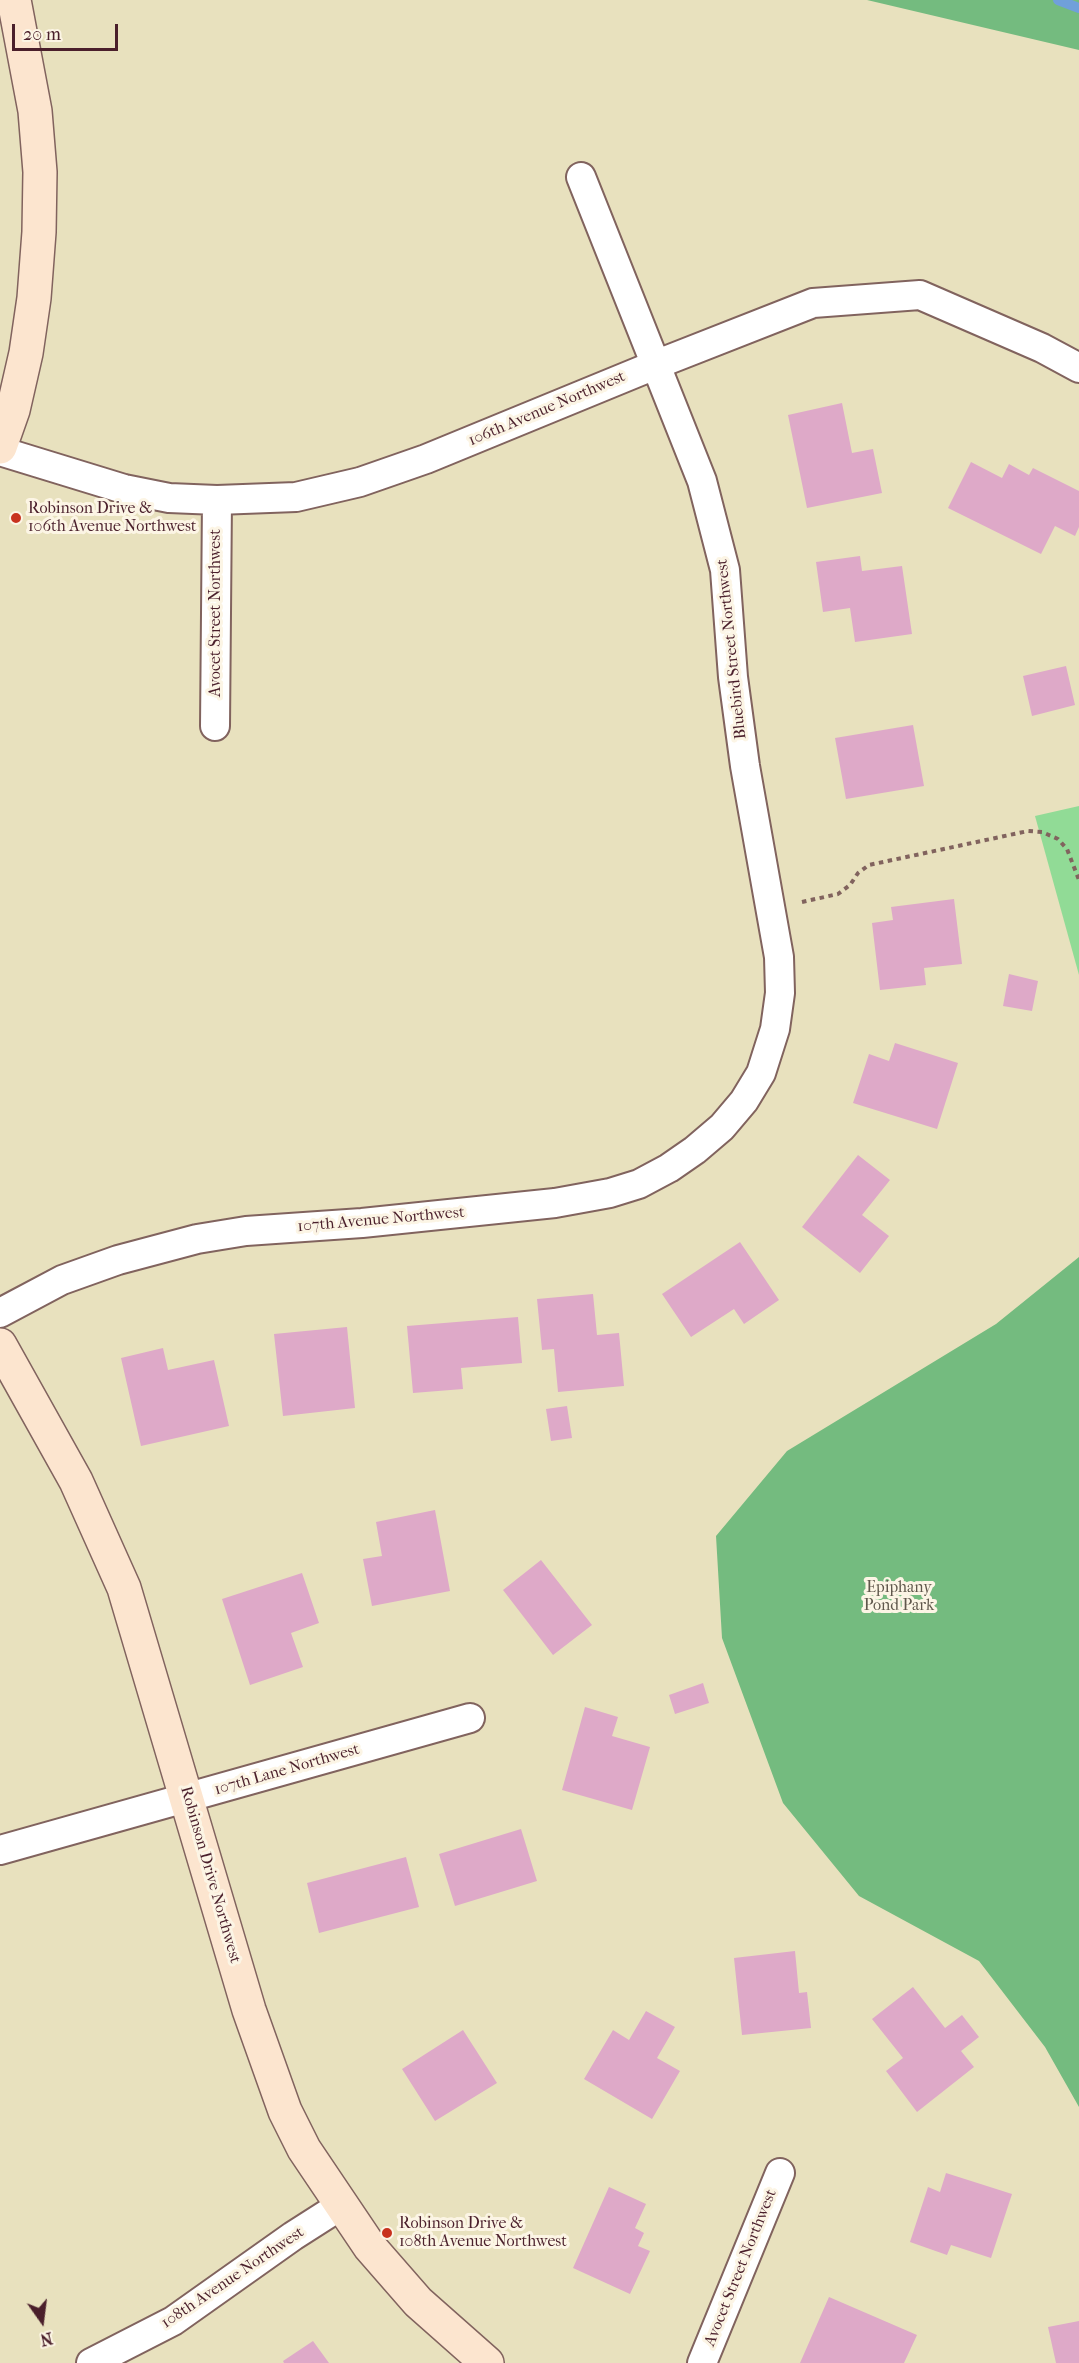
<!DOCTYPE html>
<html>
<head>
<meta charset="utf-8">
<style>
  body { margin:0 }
  #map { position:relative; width:1079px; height:2363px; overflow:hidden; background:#e8e1be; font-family:"IM FELL French Canon",serif }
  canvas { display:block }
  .north { position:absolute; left:12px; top:2291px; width:60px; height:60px; -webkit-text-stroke:4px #fcf5e5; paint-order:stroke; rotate:166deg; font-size:16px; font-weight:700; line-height:24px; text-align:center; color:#4a1f2b }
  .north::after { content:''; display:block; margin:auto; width:21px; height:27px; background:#4a1f2b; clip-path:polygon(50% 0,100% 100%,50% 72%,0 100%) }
  .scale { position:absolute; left:12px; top:24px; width:106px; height:27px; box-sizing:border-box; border:3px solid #4a1f2b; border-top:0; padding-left:8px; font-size:18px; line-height:21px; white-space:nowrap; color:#4a1f2b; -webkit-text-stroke:4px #fcf5e5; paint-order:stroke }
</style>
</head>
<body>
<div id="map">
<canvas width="1079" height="2363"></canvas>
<div class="north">N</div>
<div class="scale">20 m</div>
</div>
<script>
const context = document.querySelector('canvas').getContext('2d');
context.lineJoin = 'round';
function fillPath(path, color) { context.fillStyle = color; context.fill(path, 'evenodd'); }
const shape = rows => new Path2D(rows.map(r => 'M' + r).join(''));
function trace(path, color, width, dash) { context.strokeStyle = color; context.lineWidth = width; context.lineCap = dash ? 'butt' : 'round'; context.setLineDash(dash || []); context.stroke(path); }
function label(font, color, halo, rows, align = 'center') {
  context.font = font + ' "IM FELL French Canon",serif'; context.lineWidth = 6; context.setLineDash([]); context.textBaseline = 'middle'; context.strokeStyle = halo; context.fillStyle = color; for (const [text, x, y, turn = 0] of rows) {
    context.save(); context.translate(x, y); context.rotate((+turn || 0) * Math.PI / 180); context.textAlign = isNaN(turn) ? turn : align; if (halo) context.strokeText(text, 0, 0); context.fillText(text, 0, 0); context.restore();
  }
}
fillPath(shape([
  [1079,806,1079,975,1035,816]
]), '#91db96');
fillPath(shape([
  [867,0,1079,0,1079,50],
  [1079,1257,1079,2107,1045,2047,979,1961,859,1896,783,1803,722,1638,716,1536,787,1451,996,1324]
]), '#74bb7f');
trace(shape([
  [1058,0,1079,8]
]), '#70a0da', 10);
fillPath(shape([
  [842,403,852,453,873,449,882,493,807,508,788,415],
  [971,462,1002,478,1009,464,1029,475,1033,468,1079,491,1079,527,1075,536,1055,526,1041,554,948,508],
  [860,556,862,571,902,566,912,634,855,642,850,608,823,612,816,562],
  [1066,666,1075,705,1032,716,1023,676],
  [913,725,924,786,846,799,835,738],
  [954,899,962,964,924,968,926,985,880,990,872,923,893,920,891,907],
  [1009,974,1038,981,1032,1011,1003,1006],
  [895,1043,958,1063,937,1129,853,1103,869,1054,889,1061],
  [858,1155,890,1180,862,1215,889,1236,860,1273,802,1227],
  [740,1242,779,1300,744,1324,734,1309,691,1337,662,1294],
  [593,1294,597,1335,619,1333,624,1386,558,1392,554,1349,542,1350,537,1299],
  [518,1317,522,1363,461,1368,463,1389,413,1393,407,1326],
  [347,1327,355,1408,283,1416,274,1334],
  [163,1348,168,1370,214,1360,229,1426,141,1446,121,1358],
  [567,1406,572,1438,551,1441,546,1409],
  [435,1510,450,1591,372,1606,363,1559,382,1556,376,1522],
  [541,1560,592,1625,553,1655,503,1590],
  [302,1573,319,1623,291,1633,303,1667,250,1685,222,1599],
  [703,1683,709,1703,675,1714,669,1695],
  [585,1707,618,1717,612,1736,650,1747,632,1810,562,1790],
  [521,1829,537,1881,455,1906,439,1854],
  [406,1857,419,1907,319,1933,307,1883],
  [795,1951,799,1993,807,1992,811,2028,742,2035,734,1958],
  [913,1987,945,2028,962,2015,979,2037,961,2051,974,2067,917,2112,886,2071,903,2058,872,2019],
  [646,2011,675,2027,657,2058,680,2071,652,2119,584,2079,613,2030,629,2040],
  [463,2030,497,2083,435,2121,402,2069],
  [946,2173,1012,2194,991,2258,951,2245,947,2255,910,2242,928,2187,940,2192],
  [609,2187,646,2204,635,2228,644,2233,638,2246,650,2251,630,2294,573,2268],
  [829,2297,917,2335,904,2363,800,2363],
  [1079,2321,1079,2363,1056,2363,1048,2327],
  [313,2341,329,2363,284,2363,283,2361]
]), '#dea9c8');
const street = shape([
  [0,451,124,489,169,498,217,500,296,497,360,482,426,459,655,365,813,303,920,295,1042,348,1079,368],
  [215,726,217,500],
  [0,1313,62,1280,118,1260,197,1239,246,1231,362,1223,555,1203,610,1193,639,1184,669,1168,695,1150,722,1127,744,1101,761,1073,775,1029,780,993,779,957,745,766,733,677,725,570,702,481,581,177],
  [0,1850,470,1718],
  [91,2363,173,2321,293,2236,340,2206],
  [702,2363,780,2173]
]);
const secondary = shape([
  [0,447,13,410,26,353,34,298,39,232,40,172,35,111,14,0],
  [0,1345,76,1481,124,1588,249,2010,285,2111,304,2149,370,2247,418,2302,487,2363]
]);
trace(street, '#81635e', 32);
trace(secondary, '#81635e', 36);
trace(shape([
  [802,902,838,894,850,885,858,873,869,865,1028,831,1042,832,1058,839,1067,849,1079,880]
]), '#81635e', 4, [4.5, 4.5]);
trace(street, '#fff', 28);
trace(secondary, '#fce5cf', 33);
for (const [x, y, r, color] of [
  [16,518,6,"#c8321e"],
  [387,2233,6,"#c8321e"]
]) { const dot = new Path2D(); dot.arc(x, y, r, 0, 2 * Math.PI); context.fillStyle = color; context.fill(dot); trace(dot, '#fcf5e5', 2); }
label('16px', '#4a1f2b', '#fcf5e5', [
  ["106th Avenue Northwest",547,409,-23],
  ["Avocet Street Northwest",216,613,-90],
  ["Bluebird Street Northwest",732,649,-96],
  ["107th Avenue Northwest",381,1220,-5],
  ["107th Lane Northwest",287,1770,-16],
  ["Robinson Drive Northwest",210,1875,74],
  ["Avocet Street Northwest",741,2268,-68],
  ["108th Avenue Northwest",233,2278,-34]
]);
label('16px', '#4a1f2b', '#fcf5e5', [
  ["Robinson Drive &",28,509],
  ["106th Avenue Northwest",28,527],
  ["Robinson Drive &",399,2224],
  ["108th Avenue Northwest",399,2242]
], 'left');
label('16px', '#5f574b', '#fcf5e5', [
  ["Epiphany",899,1588],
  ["Pond Park",899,1606]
]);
</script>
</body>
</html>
